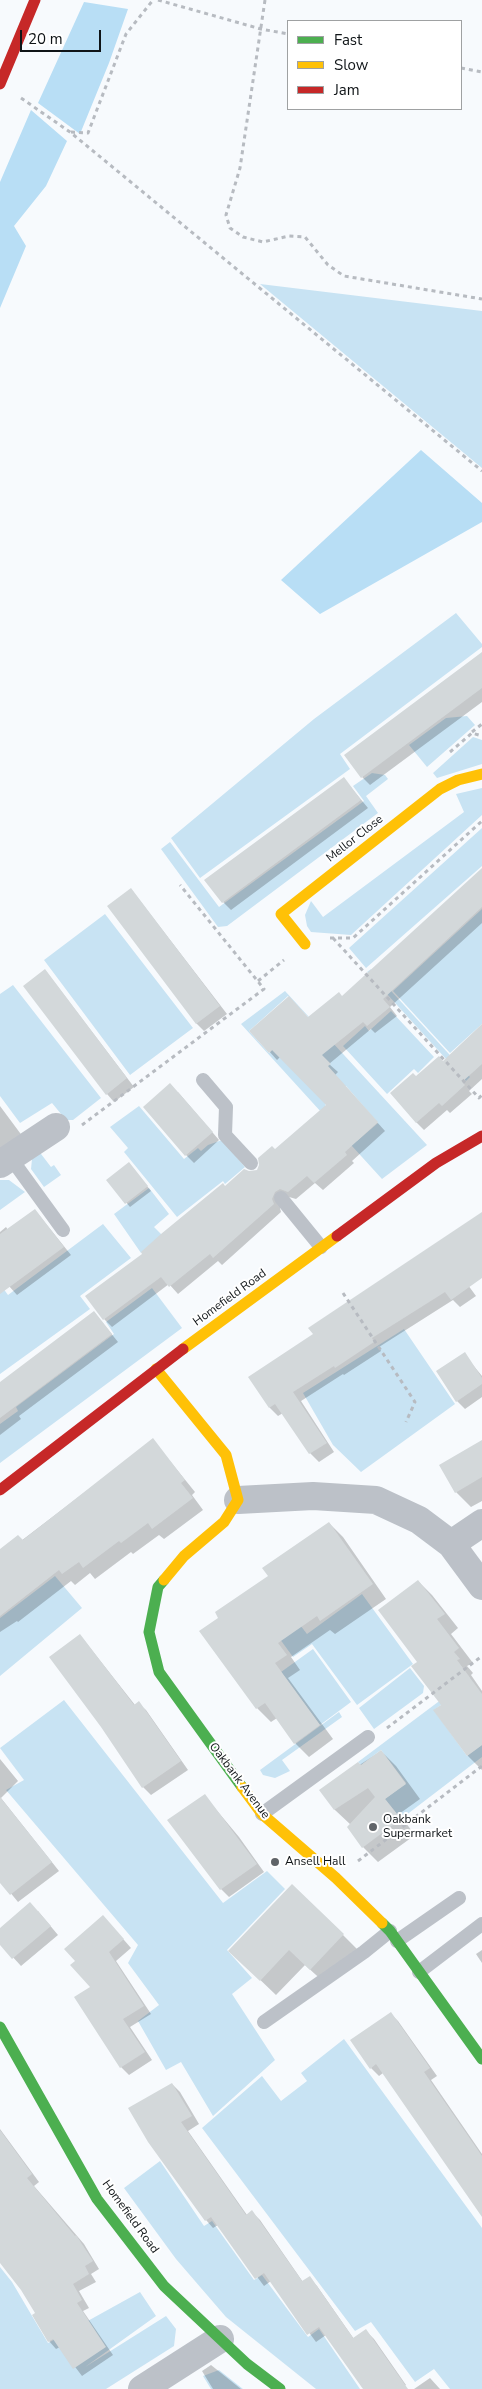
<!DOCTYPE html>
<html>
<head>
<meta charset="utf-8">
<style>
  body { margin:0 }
  #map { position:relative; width:482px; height:2389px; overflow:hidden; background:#f7fafd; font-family:"Nunito Sans",sans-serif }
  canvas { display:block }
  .legend { position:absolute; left:287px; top:20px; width:175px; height:90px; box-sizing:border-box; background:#fff; border:1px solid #9fa1a2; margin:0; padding:6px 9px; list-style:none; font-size:15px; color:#0f1417 }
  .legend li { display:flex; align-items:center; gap:10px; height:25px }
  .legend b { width:25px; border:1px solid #9fa1a2 }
  .scale { position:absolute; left:20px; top:30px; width:81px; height:22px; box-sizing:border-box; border:2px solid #0f1417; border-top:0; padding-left:6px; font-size:15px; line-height:18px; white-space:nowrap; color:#0f1417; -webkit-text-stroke:4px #fff; paint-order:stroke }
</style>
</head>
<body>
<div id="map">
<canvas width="482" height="2389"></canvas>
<ul class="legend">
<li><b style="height:6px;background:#4caf50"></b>Fast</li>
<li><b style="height:6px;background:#ffc107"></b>Slow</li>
<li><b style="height:6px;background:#c62828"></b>Jam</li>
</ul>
<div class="scale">20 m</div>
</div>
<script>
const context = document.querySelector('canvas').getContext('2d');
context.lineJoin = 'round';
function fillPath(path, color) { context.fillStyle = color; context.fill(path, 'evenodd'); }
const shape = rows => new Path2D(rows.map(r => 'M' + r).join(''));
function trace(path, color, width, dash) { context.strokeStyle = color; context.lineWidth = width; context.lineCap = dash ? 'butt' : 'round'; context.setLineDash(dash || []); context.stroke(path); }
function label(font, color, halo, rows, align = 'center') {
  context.font = font + ' "Nunito Sans",sans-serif'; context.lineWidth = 4; context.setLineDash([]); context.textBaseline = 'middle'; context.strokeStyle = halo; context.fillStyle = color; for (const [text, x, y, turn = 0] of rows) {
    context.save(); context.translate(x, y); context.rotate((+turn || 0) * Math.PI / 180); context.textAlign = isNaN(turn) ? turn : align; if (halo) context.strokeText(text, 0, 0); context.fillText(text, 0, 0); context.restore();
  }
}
fillPath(shape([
  [260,284,482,311,482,468],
  [456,613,482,644,482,647,340,754,350,769,200,878,171,838,314,719],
  [467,716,475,725,427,767,409,745,446,718],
  [473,737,482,740,482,764,437,778,433,773],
  [372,773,385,775,388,779,366,796,378,813,227,926,218,927,161,849,170,842,219,907,364,801,353,786],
  [482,788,482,815,351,935,311,932,307,926,305,915,311,901,323,917,464,812,456,794],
  [482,828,482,866,366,968,349,948],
  [482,909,482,1024,450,1053,393,991],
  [105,914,193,1028,130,1075,44,960],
  [371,969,470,1077,466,1081,367,972],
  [13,985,101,1098,73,1120,66,1120,52,1103,20,1123,0,1096,0,994],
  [285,991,427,1145,382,1179,241,1024],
  [288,996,308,1017,269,1053,249,1031],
  [346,1086,378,1123,357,1141,325,1105],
  [391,1011,434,1057,418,1073,414,1069,387,1094,343,1046,365,1026,369,1031],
  [139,1106,184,1159,198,1148,201,1151,208,1145,222,1140,245,1167,225,1184,223,1181,177,1217,124,1152,128,1148,110,1127],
  [38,1150,51,1167,54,1165,61,1175,44,1187,31,1169,32,1159],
  [0,1180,9,1180,25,1192,0,1210],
  [149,1188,169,1214,154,1227,162,1235,141,1253,114,1214],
  [103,1224,131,1258,80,1296,90,1309,0,1374,0,1284,8,1295],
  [152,1288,182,1328,0,1463,0,1424,18,1411,16,1407,114,1334,106,1322],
  [404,1329,455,1404,361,1472,333,1445,303,1393],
  [55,1576,82,1608,0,1676,0,1618],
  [362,1594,413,1664,357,1705,312,1644,293,1657,274,1631,294,1617,307,1634],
  [313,1649,351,1702,320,1725,281,1672],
  [410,1668,424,1686,423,1693,374,1729,359,1708],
  [470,1678,473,1682,434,1710,467,1756,482,1745,482,1757,401,1819,385,1799,406,1783,381,1750,361,1765,358,1762],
  [64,1700,223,1903,267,1871,285,1889,227,1950,252,1978,232,1994,275,2060,213,2116,181,2062,166,2070,138,2021,159,2005,128,1963,138,1945,6,1790,24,1780,0,1748],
  [339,1712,342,1717,282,1760,290,1771,275,1778,263,1775,260,1770],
  [344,2039,482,2228,482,2389,450,2389,434,2369,415,2382,371,2322,355,2331,202,2128,262,2076,281,2101,307,2081,301,2073],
  [160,2161,204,2226,212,2221,254,2280,262,2275,308,2337,319,2329,360,2389,316,2389,226,2317,176,2259,124,2188],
  [0,2267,12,2282,48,2343,140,2292,156,2316,85,2367,166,2316,176,2329,174,2346,106,2389,0,2389],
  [219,2370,243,2389,211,2389,203,2376]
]), '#c8e3f3');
fillPath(shape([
  [84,2,128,9,109,63,80,134,38,103],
  [31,110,67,141,46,186,14,226,26,246,0,308,0,182],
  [421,450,482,503,482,522,320,614,281,580]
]), '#b8def5');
fillPath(shape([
  [482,653,482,702,370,785,362,777],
  [344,779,368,808,231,910,223,902],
  [482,870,482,923,390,1007,397,1016,375,1033,371,1029,329,1064,338,1072,335,1075,385,1131,352,1161,354,1163,323,1190,315,1183,296,1199,289,1197,283,1199,280,1208,281,1212,222,1265,218,1261,178,1294,169,1284,112,1327,104,1319,144,1255,225,1187,249,1173,257,1171,275,1150,328,1105,280,1057,277,1060,251,1031,309,1019,342,998],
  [131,889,227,1014,204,1031,196,1023],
  [45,970,134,1087,114,1102,107,1094],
  [482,1026,482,1079,469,1091,472,1094,450,1113,447,1110,424,1130,416,1122,416,1078,443,1062],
  [178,1092,219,1140,194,1163,186,1155],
  [0,1106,23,1137,0,1154],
  [133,1168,151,1191,130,1207,108,1181],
  [35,1210,71,1255,17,1295,0,1276,0,1232,6,1227,8,1230],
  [482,1213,482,1276,468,1285,476,1296,460,1307,453,1300,379,1347,381,1351,344,1375,343,1374,301,1401,334,1452,319,1462,310,1453,283,1413,278,1416,270,1408,249,1377,315,1335],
  [94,1312,118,1342,19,1416,21,1419,0,1435,0,1388],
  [464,1354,482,1376,482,1397,465,1409,457,1401],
  [153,1440,195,1492,192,1495,203,1510,164,1539,159,1535,133,1554,131,1552,95,1579,90,1573,75,1585,71,1581,18,1622,17,1621,0,1632,0,1557],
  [482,1441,482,1501,471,1507,456,1492],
  [329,1523,343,1537,386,1599,335,1634,330,1630,291,1657,300,1670,288,1678,333,1739,309,1757,295,1743,277,1718,271,1722,257,1708,201,1632,220,1619],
  [418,1581,432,1595,458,1628,451,1634,473,1663,467,1666,473,1673,471,1675,482,1691,482,1770,468,1756,435,1710,443,1705,419,1662],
  [80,1635,135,1705,138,1703,146,1710,188,1770,151,1795,143,1787,102,1726],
  [381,1751,396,1766,420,1799,399,1814,415,1835,378,1862,363,1847,351,1825,335,1810,321,1790],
  [0,1759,18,1781,1,1798,59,1871,18,1902,0,1880],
  [204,1795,239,1837,264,1872,229,1897,221,1889],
  [38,1911,58,1935,21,1966,0,1943,0,1929],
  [110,1924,131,1948,116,1961,151,2014,130,2027,152,2060,129,2075,121,2067,76,1998,91,1988],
  [343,1935,358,1950,326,1984,305,1965,276,1995,230,1951],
  [482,1950,482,1963,476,1954],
  [390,2013,398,2021,437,2076,431,2080,482,2154,482,2215,383,2073,379,2076,371,2068],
  [172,2084,180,2092,199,2124,188,2131,247,2215,252,2212,260,2220,303,2282,309,2278,317,2286,354,2339,366,2331,374,2339,406,2385,399,2389,364,2389,326,2335,316,2342,271,2281,264,2286,218,2225,213,2228,206,2220,150,2141],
  [0,2129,39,2182,34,2186,84,2244,99,2269,91,2274,96,2282,79,2291,89,2308,83,2311,113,2355,82,2376,60,2347,56,2349,49,2341,36,2313,0,2248],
  [211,2365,241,2389,213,2389,202,2371],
  [430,2378,440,2389,414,2389]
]), '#0003');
fillPath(shape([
  [482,652,482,688,361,778,344,755],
  [344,777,361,800,222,903,204,880],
  [482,868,482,907,383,999,390,1007,367,1026,363,1022,322,1055,331,1064,328,1066,378,1122,345,1152,347,1155,314,1183,307,1176,288,1192,280,1189,275,1192,272,1199,274,1204,213,1258,210,1254,169,1287,161,1277,103,1320,85,1296,142,1254,141,1252,161,1234,223,1183,225,1186,244,1169,249,1171,257,1170,259,1165,258,1158,272,1146,275,1149,326,1105,272,1050,269,1053,249,1031,289,996,308,1017,339,992,342,996],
  [131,888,220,1006,196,1024,107,906],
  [45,969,127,1078,106,1095,23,986],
  [482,1024,482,1064,462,1082,465,1085,442,1106,439,1103,416,1123,390,1093,413,1073,416,1076,439,1056,443,1061],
  [170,1083,213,1132,185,1156,143,1107],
  [129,1162,148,1186,125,1204,106,1180],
  [35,1209,64,1247,0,1294,0,1234],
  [482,1212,482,1278,451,1300,445,1292,372,1338,374,1342,335,1368,334,1366,293,1392,327,1443,309,1454,275,1404,269,1408,248,1377,313,1334,308,1328],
  [94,1311,112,1334,0,1418,0,1382],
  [465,1352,482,1378,482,1384,456,1402,436,1371],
  [153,1438,185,1480,181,1483,193,1498,152,1529,148,1523,121,1543,119,1541,83,1568,79,1562,62,1574,59,1570,0,1616,0,1549,18,1535,23,1540],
  [482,1440,482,1477,455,1493,439,1465],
  [329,1522,373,1584,320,1621,317,1616,278,1643,287,1655,275,1663,320,1725,294,1744,265,1703,256,1709,199,1631,218,1618,215,1612,268,1576,262,1568],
  [418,1580,445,1614,437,1619,459,1648,454,1652,460,1659,457,1660,482,1694,482,1745,467,1756,433,1710,441,1705,411,1666,417,1662,378,1610],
  [80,1634,134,1705,139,1701,181,1761,142,1788,101,1727,49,1657],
  [381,1750,406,1784,385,1799,401,1819,362,1848,347,1827,375,1797,368,1788,334,1810,319,1790,358,1762,361,1765],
  [205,1794,257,1864,220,1890,167,1820],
  [0,1797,52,1862,10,1895,0,1883],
  [292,1884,344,1934,310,1970,289,1950,260,1981,228,1951],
  [30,1902,51,1926,12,1959,0,1945,0,1928],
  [103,1915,124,1939,109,1952,144,2006,123,2019,145,2052,120,2068,74,1997,90,1987,70,1965,75,1961,64,1949],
  [391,2012,430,2068,424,2072,482,2156,482,2217,376,2064,370,2069,350,2040],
  [172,2083,192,2116,181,2122,246,2215,252,2210,302,2281,310,2276,353,2338,366,2329,408,2389,363,2389,319,2327,307,2335,264,2273,255,2279,211,2217,205,2221,148,2142,128,2108],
  [0,2130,32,2174,27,2178,75,2236,76,2235,93,2261,85,2266,89,2274,73,2284,82,2300,77,2303,106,2347,73,2369,53,2339,48,2342,32,2315,35,2313,21,2290,0,2263]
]), '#d3d8da');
trace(shape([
  [158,0,261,29,288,34],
  [265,0,240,168,226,215,230,228,243,237,263,242,289,236,305,237,328,265,344,276,482,299],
  [461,68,482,72],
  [21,98,70,132,482,471],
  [71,132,88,133,126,34,153,0],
  [472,732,482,724],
  [450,752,472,733,482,736],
  [330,938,353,938,482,821],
  [333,938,479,1098,482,1095],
  [258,981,284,960],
  [82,1125,264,989,180,885],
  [343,1293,415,1402,406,1422],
  [387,1728,482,1656],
  [358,1861,482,1766]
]), '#b7bbc1', 3, [4, 4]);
trace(shape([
  [203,1080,226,1107,225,1135,251,1163],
  [10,1157,63,1230],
  [281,1198,321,1247],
  [262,1814,368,1737],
  [397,1941,459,1898],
  [419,1972,482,1924],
  [264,2022,364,1952,390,1931]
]), '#bcc1c8', 14);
trace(shape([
  [0,1164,56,1127],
  [238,1500,313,1496,376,1500,419,1520,451,1544,482,1586],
  [451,1544,482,1523],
  [142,2389,220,2339]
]), '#bcc1c8', 28);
trace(shape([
  [164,1580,158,1587,149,1632,159,1672,242,1787],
  [382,1923,390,1931,482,2059],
  [0,2027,97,2199,164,2286,247,2364,280,2389]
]), '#4caf50', 11);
trace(shape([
  [305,944,281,914,440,789,458,780,482,774],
  [183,1349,337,1236],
  [156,1369,226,1455,238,1500,224,1522,184,1556,164,1580],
  [242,1787,262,1814,336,1878,382,1923]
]), '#ffc107', 11);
trace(shape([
  [0,84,35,0],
  [337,1236,436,1163,482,1136],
  [0,1490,183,1349]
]), '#c62828', 11);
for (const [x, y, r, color] of [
  [373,1827,5,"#606468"],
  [275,1862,5,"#606468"]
]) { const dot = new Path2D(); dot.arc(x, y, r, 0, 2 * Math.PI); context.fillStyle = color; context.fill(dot); trace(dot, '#fff', 2); }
label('12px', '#0f1417', '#fff', [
  ["Mellor Close",355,839,-38],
  ["Homefield Road",230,1298,-36],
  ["Oakbank Avenue",239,1781,53],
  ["Homefield Road",130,2217,54]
]);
label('12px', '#0f1417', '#fff', [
  ["Oakbank",383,1820],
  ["Supermarket",383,1834],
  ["Ansell Hall",285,1862]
], 'left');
</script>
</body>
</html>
